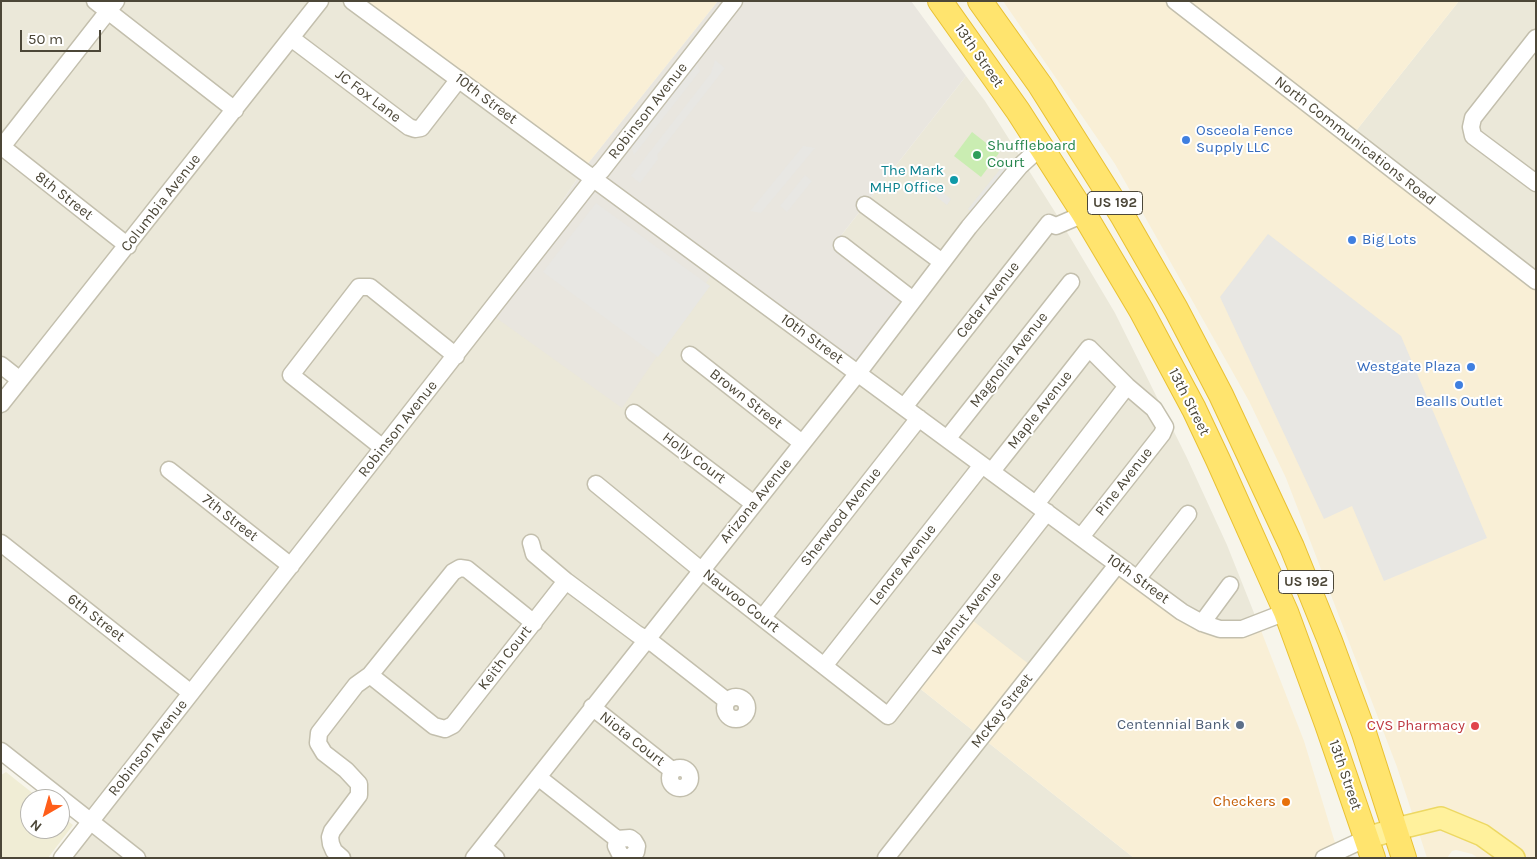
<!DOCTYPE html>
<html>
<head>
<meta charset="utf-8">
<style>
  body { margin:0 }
  #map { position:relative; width:1537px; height:859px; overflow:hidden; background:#f7f5eb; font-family:Karla,sans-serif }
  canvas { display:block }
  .frame { position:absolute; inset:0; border:2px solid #4c4738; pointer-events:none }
  .north { position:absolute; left:20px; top:789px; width:50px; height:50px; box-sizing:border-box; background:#fff; border:1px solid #b7b5af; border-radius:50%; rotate:218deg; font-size:14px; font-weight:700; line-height:20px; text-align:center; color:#4c4738 }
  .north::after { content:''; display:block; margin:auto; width:18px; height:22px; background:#ff5e1a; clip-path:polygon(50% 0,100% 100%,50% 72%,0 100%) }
  .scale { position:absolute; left:20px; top:30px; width:81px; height:22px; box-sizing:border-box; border:2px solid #4c4738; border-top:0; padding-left:6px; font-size:15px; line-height:18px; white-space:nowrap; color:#4c4738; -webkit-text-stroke:4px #fff; paint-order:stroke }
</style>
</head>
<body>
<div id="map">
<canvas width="1537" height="859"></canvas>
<div class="frame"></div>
<div class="north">N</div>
<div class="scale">50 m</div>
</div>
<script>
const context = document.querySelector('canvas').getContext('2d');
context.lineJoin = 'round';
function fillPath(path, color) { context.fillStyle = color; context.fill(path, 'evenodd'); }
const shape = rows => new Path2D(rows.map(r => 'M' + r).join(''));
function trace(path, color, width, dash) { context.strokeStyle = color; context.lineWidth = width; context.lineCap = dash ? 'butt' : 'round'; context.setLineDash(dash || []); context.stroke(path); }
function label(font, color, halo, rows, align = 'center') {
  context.font = font + ' Karla,sans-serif'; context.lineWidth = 4; context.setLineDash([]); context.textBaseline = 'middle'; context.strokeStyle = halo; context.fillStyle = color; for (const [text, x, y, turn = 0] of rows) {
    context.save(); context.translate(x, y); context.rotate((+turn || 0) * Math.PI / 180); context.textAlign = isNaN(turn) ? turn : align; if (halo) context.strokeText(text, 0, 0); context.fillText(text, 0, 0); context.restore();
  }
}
fillPath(shape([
  [1,1,85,1,100,13,1,138],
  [124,1,313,1,234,102,117,10],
  [327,1,341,1,579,176,488,312,712,274,1111,567,1033,668,918,687,1134,858,59,858,90,819,1,748,1,413],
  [1459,1,1536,1,1536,283,1352,136],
  [109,20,226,111,127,237,10,145],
  [966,76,985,101,1055,212,1115,313,1187,458,1227,545,1256,618,1242,623,1221,623,1186,607,858,365,836,242],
  [3,155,119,247,20,372,1,357,1,157]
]), '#ebe8d9');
fillPath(shape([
  [363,1,718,1,586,166],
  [1003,1,1459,1,1352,136,1536,283,1536,858,1525,858,1489,832,1414,819,1397,767,1286,478,1249,401,1115,164],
  [1111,567,1174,614,1260,628,1304,741,1336,846,1324,851,1316,858,1134,858,918,687,972,620,1034,668],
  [1440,825,1503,858,1478,858,1472,854,1456,850,1452,851,1447,858,1427,858,1418,830]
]), '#f9efd6');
fillPath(shape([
  [718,1,911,1,966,76,836,242,910,302,858,365,586,166],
  [579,176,712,274,622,408,488,312]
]), '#e9e6df');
fillPath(shape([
  [6,772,40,799,30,799,30,829,60,829,60,815,73,825,48,858,1,858,1,775]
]), '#f0edd5');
fillPath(shape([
  [972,132,999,153,981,177,954,156]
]), '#caedb2');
fillPath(shape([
  [715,60,725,68,657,155,658,159,640,183,631,176,711,73],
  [696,61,700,71,634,155,630,143],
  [803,146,815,148,761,213,750,211],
  [1006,162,1013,167,975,214,968,209],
  [805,175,812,181,787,212,780,206],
  [922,176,951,199,947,205,917,182],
  [596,203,710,286,658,357,543,272],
  [1268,234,1401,336,1487,538,1384,581,1352,506,1324,519,1220,297]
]), '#e8e7e3');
const minor = shape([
  [95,1,235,110],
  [352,1,1182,612,1202,623,1220,629,1242,629,1286,612],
  [1175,1,1536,281],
  [291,38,409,127,415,129,421,128,459,79],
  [1536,38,1473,118,1471,127,1473,136,1536,183],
  [1,146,128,246],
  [1,148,116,1],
  [865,205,942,262],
  [842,245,913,300],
  [690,355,802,443],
  [1,365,20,380],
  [1,404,320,1],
  [904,407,1049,223,1056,226,1084,214],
  [634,413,754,504],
  [947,439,1071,282],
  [383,448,291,375,359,287,370,287,456,356],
  [169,470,291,566],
  [992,471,1089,348,1127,386,1154,409,1165,427,1162,434,1081,537],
  [596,484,701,570,888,716,1047,512],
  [1036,504,1127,386],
  [1,543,191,693],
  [531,543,534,554,566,581,637,634,654,644,727,701],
  [1137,579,1188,514],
  [763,617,919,418],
  [1202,623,1230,585],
  [824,666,982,465],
  [370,675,434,726,445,729,453,725,566,581],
  '725 708a11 11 0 1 1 22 0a11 11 0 1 1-22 0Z',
  [592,707,673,771],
  [1,751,137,858],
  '670 778a10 10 0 1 1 20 0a10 10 0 1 1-20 0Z',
  [538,777,617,839,616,846,620,854,624,857,629,858,636,852,637,846,634,841,630,838,617,839],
  [483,847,496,858],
  [62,858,593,179,602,170,734,1],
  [342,858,334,851,331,844,330,837,332,831,359,795,359,784,346,770,324,753,318,743,319,733,356,685,370,675,453,572,460,568,467,569,534,623],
  [474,858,858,373,969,227,1020,166,1032,155,1042,150],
  [886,858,1117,565],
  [1324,858,1367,838]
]);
const major = shape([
  [1367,838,1396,829,1441,818,1482,835,1514,858]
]);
const highway = shape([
  [940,1,1018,111,1084,214,1141,310,1194,409,1218,460,1286,612,1327,724,1373,858],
  [980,1,1040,85,1122,215,1176,309,1221,395,1292,547,1330,641,1364,733,1404,858]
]);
trace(minor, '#c3bfad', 19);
trace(major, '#edd863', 24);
trace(highway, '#e9c133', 26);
trace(minor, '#fff', 16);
trace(major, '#fff19c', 21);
trace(highway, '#ffe46e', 24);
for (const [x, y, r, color] of [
  [1186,140,5,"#3f7fe0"],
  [977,155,5,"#2e9e5b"],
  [954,180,5,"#0f9aa8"],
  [1352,240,5,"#3f7fe0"],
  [1471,367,5,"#3f7fe0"],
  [1459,385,5,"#3f7fe0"],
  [1240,725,5,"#5c6f8a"],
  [1475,726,5,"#e0444e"],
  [1286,802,5,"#e8710a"]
]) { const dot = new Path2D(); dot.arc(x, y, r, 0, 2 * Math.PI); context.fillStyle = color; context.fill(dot); trace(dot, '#fff', 2); }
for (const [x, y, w] of [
  [1115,203,55],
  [1306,582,55]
]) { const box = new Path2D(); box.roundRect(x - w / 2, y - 11.5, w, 23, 4); context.fillStyle = '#fff'; context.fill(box); trace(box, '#4c4738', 1); }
label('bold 14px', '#4c4738', null, [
  ["US 192",1115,203],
  ["US 192",1306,582]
]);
label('15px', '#4c4738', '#fff', [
  ["13th Street",979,56,55],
  ["JC Fox Lane",368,96,37],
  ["10th Street",486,99,37],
  ["Robinson Avenue",648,111,-52],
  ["North Communications Road",1355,141,38],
  ["8th Street",64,196,38],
  ["Columbia Avenue",161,203,-52],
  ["Cedar Avenue",988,300,-52],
  ["10th Street",812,339,36],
  ["Magnolia Avenue",1009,360,-52],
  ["Brown Street",746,399,38],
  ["13th Street",1189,402,63],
  ["Maple Avenue",1040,410,-52],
  ["Robinson Avenue",398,429,-52],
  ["Holly Court",694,458,37],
  ["Pine Avenue",1124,482,-52],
  ["Arizona Avenue",756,501,-51],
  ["Sherwood Avenue",841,517,-52],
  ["7th Street",230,518,38],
  ["Lenore Avenue",903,565,-52],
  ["10th Street",1138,579,36],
  ["Nauvoo Court",741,601,38],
  ["Walnut Avenue",967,614,-52],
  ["6th Street",96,618,38],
  ["Keith Court",505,658,-52],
  ["McKay Street",1002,711,-52],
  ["Niota Court",632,739,38],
  ["Robinson Avenue",148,748,-52],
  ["13th Street",1345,775,71]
]);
label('15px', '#366cbe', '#fff', [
  ["Osceola Fence",1196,131],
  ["Supply LLC",1196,148],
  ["Big Lots",1362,240],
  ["Westgate Plaza",1461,367,"right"],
  ["Bealls Outlet",1459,402,"center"]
], 'left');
label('15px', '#27864d', '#fff', [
  ["Shuffleboard",987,146],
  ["Court",987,163]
], 'left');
label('15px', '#0d838f', '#fff', [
  ["The Mark",944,171],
  ["MHP Office",944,188]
], 'right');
label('15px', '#4e5e75', '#fff', [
  ["Centennial Bank",1230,725]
], 'right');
label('15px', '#be3a42', '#fff', [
  ["CVS Pharmacy",1465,726]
], 'right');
label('15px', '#c56008', '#fff', [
  ["Checkers",1276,802]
], 'right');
</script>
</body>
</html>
